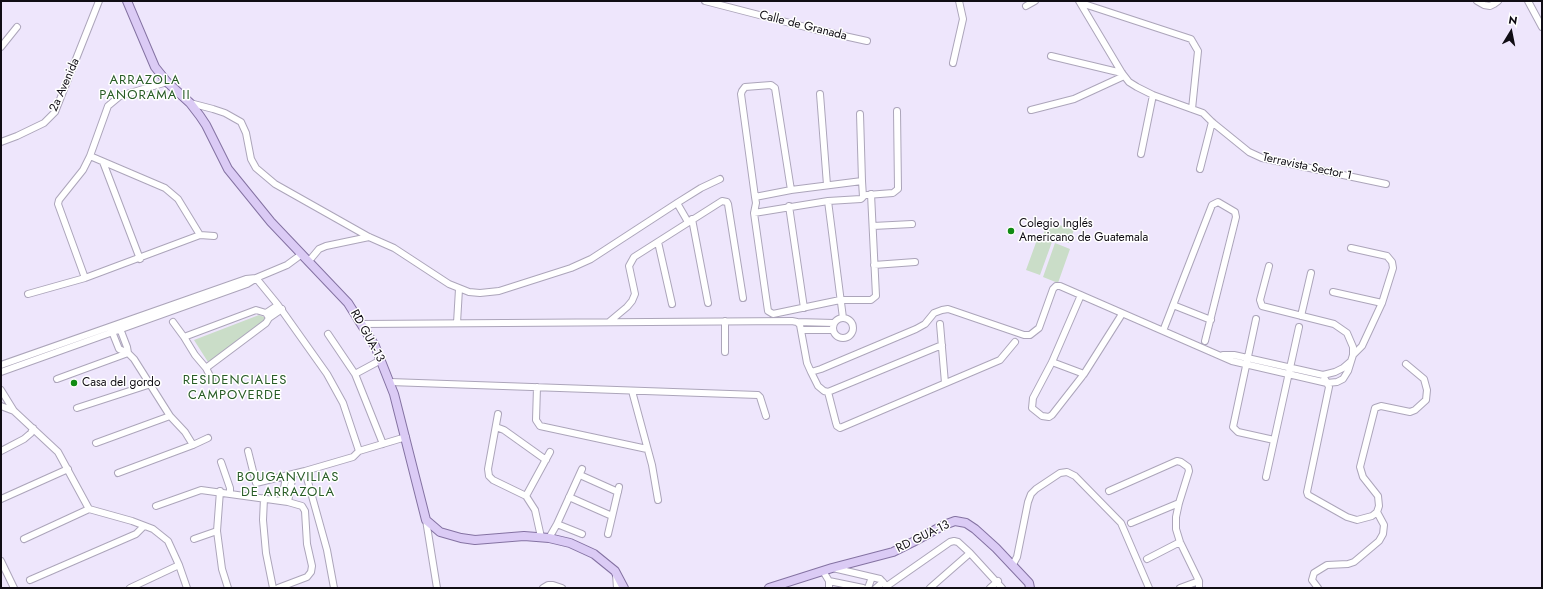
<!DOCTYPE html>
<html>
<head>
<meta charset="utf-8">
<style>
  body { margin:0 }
  #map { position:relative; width:1543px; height:589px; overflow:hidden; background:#eee6fc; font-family:Jost,sans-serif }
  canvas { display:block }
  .frame { position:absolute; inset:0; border:2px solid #100d14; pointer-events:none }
  .north { position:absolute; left:1491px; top:12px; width:40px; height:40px; -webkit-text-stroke:3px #fff; paint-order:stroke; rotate:10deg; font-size:11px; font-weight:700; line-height:16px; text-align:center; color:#100d14 }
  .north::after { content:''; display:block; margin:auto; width:14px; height:18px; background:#100d14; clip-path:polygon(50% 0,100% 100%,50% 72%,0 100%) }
</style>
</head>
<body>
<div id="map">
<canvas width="1543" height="589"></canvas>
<div class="frame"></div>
<div class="north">N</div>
</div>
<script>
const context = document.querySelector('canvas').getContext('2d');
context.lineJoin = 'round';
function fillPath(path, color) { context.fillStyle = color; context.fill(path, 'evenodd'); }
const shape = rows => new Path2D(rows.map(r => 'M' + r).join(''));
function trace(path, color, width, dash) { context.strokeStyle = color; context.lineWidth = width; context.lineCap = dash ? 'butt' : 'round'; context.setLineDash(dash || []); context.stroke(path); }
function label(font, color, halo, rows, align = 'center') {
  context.font = font + ' Jost,sans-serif'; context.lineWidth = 3; context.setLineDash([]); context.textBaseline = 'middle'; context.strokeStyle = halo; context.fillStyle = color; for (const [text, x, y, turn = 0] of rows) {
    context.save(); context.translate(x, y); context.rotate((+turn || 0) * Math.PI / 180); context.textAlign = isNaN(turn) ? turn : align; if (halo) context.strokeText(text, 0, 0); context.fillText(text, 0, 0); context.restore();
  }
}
fillPath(shape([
  [1048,221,1074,230,1069,243,1043,235],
  [1038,237,1052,242,1040,275,1026,270],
  [1055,243,1070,249,1058,283,1043,277],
  [259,315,264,317,265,319,264,324,208,362,194,340]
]), '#caddc8');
const minor = shape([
  [705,1,817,30,867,41],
  [1079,1,1122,73,1129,82,1137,87,1153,95,1203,113,1212,122,1249,152,1262,158,1386,184],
  [1477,1,1484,5,1490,6,1494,4,1498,1],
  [1528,1,1542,27],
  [1081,3,1191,39,1198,51,1192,109],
  [1026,6,1035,1],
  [1,47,17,27],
  [1051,56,1122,73],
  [953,63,963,19,959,1],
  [820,94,827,185],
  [190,103,213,109,225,113,241,122,246,133,251,159,256,168,275,184,369,237,394,248,449,284,469,292,480,293,499,291,571,268,591,259,677,203,701,188,720,179],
  [1031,110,1074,99,1124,76],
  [860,114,862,181],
  [1,142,17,136,44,123,55,112,99,1],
  [1141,154,1153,95],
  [90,156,165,188,178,199,200,235],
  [103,162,140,259],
  [1200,169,1212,122],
  [791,190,775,88,771,85,745,87,742,91,741,94,755,197,756,203,754,213,768,311,773,314,840,300,871,300,876,296,871,194],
  [867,195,893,193,898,189,897,111],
  [828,201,843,318],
  [677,203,688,222],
  [789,206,804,308],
  [754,213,828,201,861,199,863,197,862,181,791,190,755,197],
  [692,219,708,303],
  [873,226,912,224],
  [658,242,672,304],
  [1351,248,1387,256,1392,262,1393,268,1382,303,1362,346,1353,355],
  [309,261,319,249,326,246,369,237],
  [874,265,915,262],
  [85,278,58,204,59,200,83,170,90,156,108,106,120,96,167,82],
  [256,278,278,305,327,374,343,403,359,451],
  [1333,292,1382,303],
  [28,294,85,278,200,235,214,236],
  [1081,295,1052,362,1033,398,1032,408,1042,416,1049,417,1052,415,1084,374,1122,314],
  [1173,305,1211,320],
  [266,313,278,305],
  [1301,316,1311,273],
  '833 328a10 10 0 1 1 20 0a10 10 0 1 1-20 0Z',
  [269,318,282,309],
  [1256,319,1233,427,1238,432,1274,440],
  [173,322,184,337,195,355,206,368,212,380],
  [609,322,627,307,632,301,635,294,629,266,634,257,722,201,727,202,728,204,743,298],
  [797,322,834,323],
  [457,323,459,289],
  [362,324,792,321,797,322,800,325,807,363,811,372,821,369,916,329,925,324,934,313,942,310,948,309,954,311,1024,335,1030,335,1039,328,1053,289,1056,286,1060,286,1232,361,1327,383,1337,382,1343,379,1348,371,1353,355,1353,347,1347,333,1334,324,1262,306,1260,300,1269,266],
  [940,324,945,383],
  [119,326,127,347,128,353],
  [111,329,119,349,128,353,134,359,170,416,185,432,193,445],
  [801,330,833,330],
  [1163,331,1212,205,1218,202,1235,212,1236,217,1205,341],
  [328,334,355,374,383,444],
  [184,337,256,310,266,313,269,318,266,323,206,368],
  [725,352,725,321],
  [1223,355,1234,355,1323,375,1335,372,1343,368,1350,362],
  [1052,362,1084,374],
  [1,365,246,279,256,278,287,265,302,254],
  [1,372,247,284,255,279],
  [811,372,818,386,824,391,828,392,942,345],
  [355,374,381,360],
  [1323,375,1329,387,1307,492,1308,495,1347,517,1357,520,1372,516,1377,512,1379,506,1378,496,1363,477,1360,467,1375,408,1381,406,1410,412,1415,410,1426,400,1427,390,1424,379,1406,364],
  [57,379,128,353],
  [390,382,758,395,760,397,766,416],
  [537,387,536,420,540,426,647,449],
  [1,390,14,411,58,452,89,509,132,521,153,529,168,541,179,565,187,588],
  [632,391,652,465,658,500],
  [828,392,836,423,837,426,840,428,1000,360,1015,342],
  [1,406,14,411],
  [77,408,151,384],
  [498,414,488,469,489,476,493,480,526,496,535,510,541,537],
  [496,427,504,430,546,460],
  [96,443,170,416],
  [1,451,24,439,31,433,33,428],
  [248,451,256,483,305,471,353,457,359,451,406,437],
  [221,462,230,488,230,493],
  [305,471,327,550,334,588],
  [118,473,193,445,208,438],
  [580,475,618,492],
  [1266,477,1299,327],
  [220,491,217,531,222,569,228,588],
  [1109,491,1177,461,1181,462,1188,467,1189,471,1179,503,1176,517,1176,529,1180,542,1199,581,1199,588],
  [526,496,550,452],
  [569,497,612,516],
  [264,498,263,520,266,553,273,588],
  [1,499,68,469],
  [282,501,286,476],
  [288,502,293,474],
  [156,506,201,490,288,502,302,506,305,511,307,544,312,566,311,572,307,577,278,588],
  [426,520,437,588],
  [1131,523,1179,503],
  [557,524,582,534],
  [608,534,619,487],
  [549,538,557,524,582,469],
  [24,539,89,509],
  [194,539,217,531],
  [1147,559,1180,542],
  [1,561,14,588],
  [1012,566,1017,557,1028,502,1031,494,1036,489,1060,473,1067,472,1075,476,1121,523,1149,588],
  [833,568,880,579,888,588],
  [823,571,829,581,829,588],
  [616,575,617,588],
  [30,580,136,534,144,526],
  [829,581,863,588],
  [887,586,950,542,954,541,958,542,970,553,1002,588],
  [130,588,179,565],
  [543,588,548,585,553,585,562,588],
  [868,588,872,577],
  [876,588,883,582],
  [930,588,970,553],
  [990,588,998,581],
  [1180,588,1199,581],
  [1318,588,1312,580,1314,573,1327,565,1348,564,1354,562,1379,541,1383,534,1384,525,1377,512]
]);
const major = shape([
  [127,1,155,67,167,82,190,103,200,116,206,125,228,169,271,222,348,303,375,346,394,394,426,520,440,532,461,538,475,540,524,536,549,538,570,543,594,554,615,571,624,588],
  [769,588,832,568,893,552,913,542,944,525,955,521,966,523,975,529,996,548,1029,583,1030,588]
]);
trace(minor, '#aca5ba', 8);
trace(major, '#8472a2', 10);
trace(minor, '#fff', 6);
trace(major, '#dbcbf5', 8);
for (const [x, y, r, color] of [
  [1011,231,4,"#108b13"],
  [74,383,4,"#108b13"]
]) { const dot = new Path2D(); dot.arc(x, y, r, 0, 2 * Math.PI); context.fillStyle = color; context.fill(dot); trace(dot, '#fff', 1.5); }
label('12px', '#100d14', '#fff', [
  ["Calle de Granada",803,26,14],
  ["2a Avenida",65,85,-66],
  ["Terravista Sector 1",1307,167,12],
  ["RD GUA-13",367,336,61],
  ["RD GUA-13",923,537,-26]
]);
label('12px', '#100d14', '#fff', [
  ["Colegio Inglés",1019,224],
  ["Americano de Guatemala",1019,238],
  ["Casa del gordo",82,383]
], 'left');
context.letterSpacing = '1px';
label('13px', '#285c26', '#fff', [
  ["ARRAZOLA",145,81],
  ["PANORAMA II",145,96],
  ["RESIDENCIALES",235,381],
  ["CAMPOVERDE",235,396],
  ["BOUGANVILIAS",288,478],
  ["DE ARRAZOLA",288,493]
]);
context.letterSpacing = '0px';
</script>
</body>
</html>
